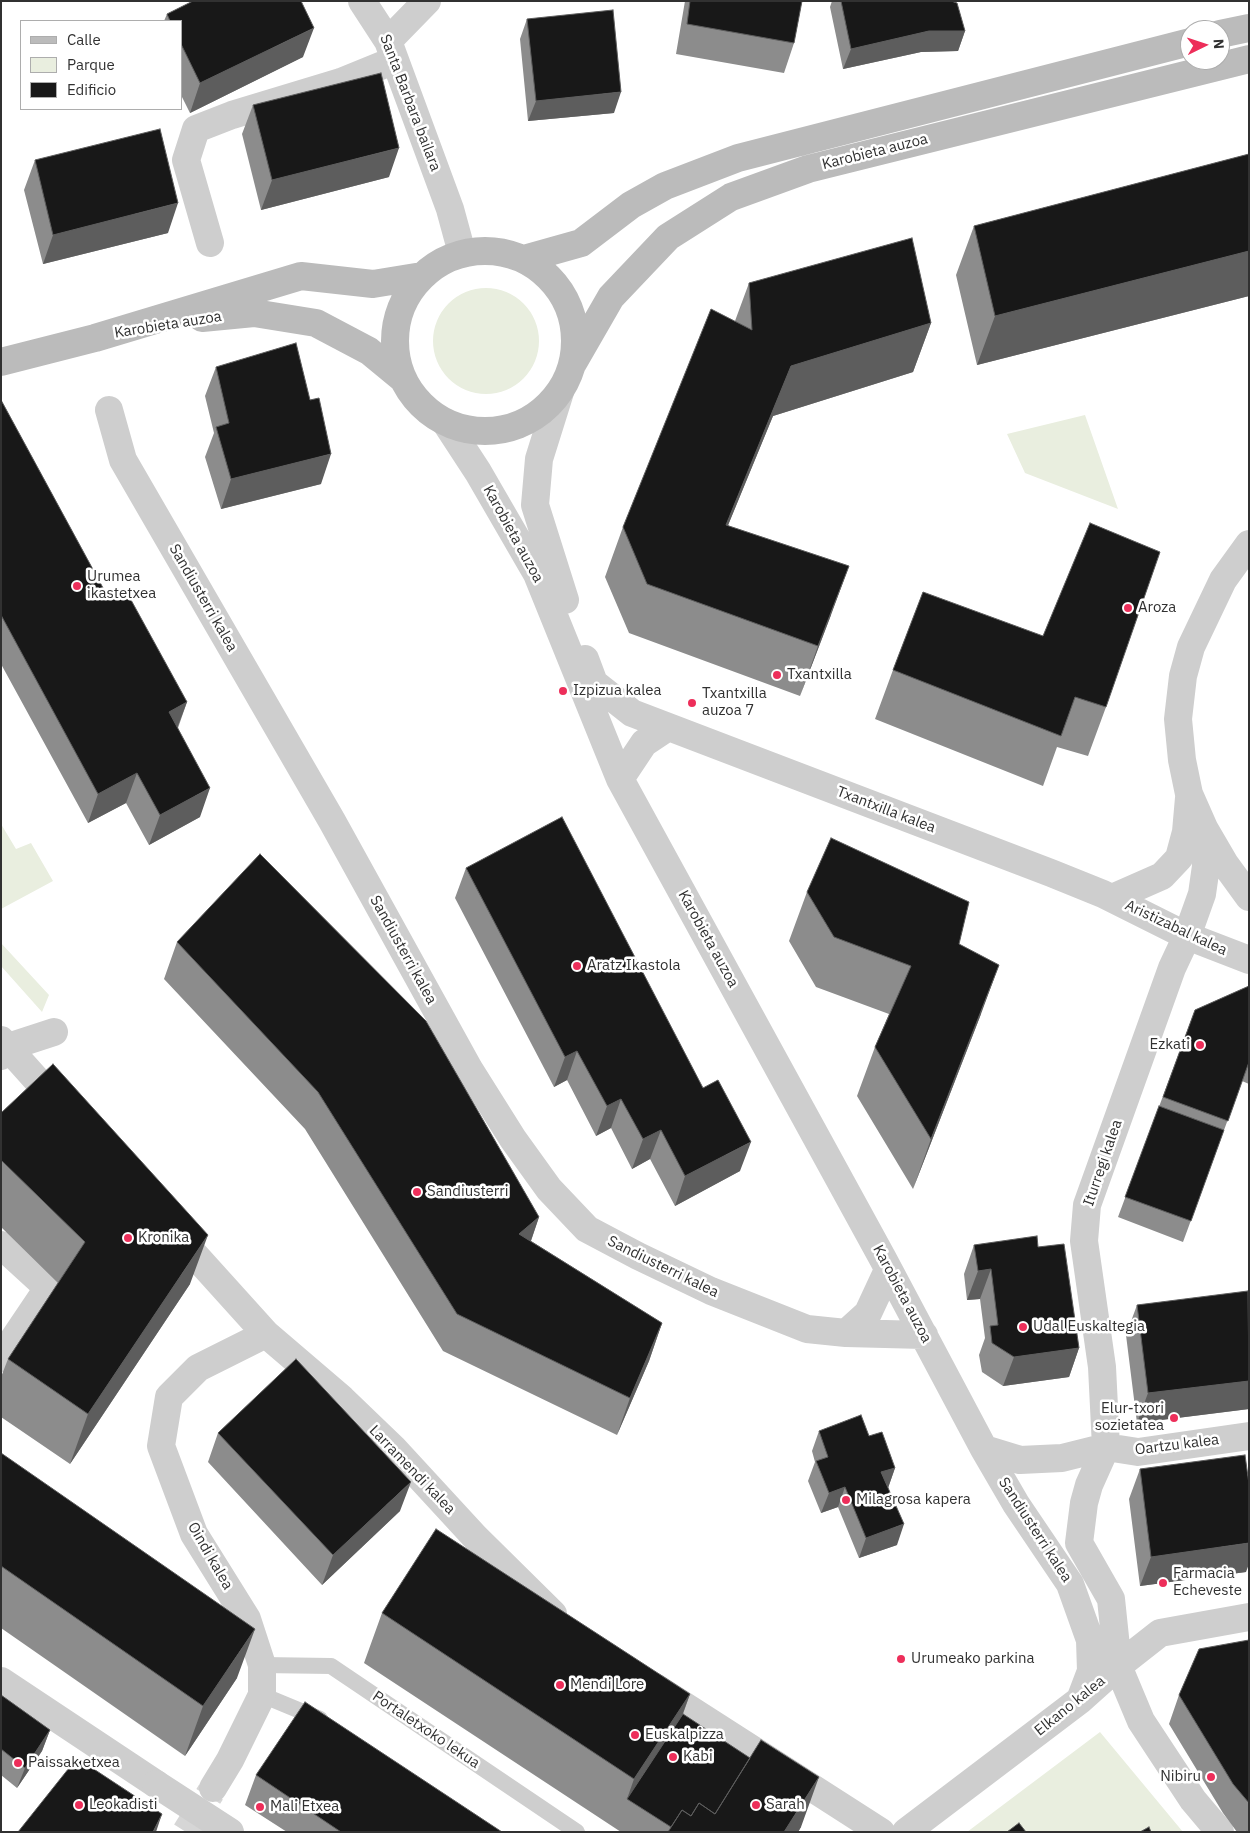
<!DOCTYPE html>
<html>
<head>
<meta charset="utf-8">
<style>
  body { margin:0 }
  #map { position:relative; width:1250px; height:1833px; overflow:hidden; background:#fff; font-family:"IBM Plex Sans",sans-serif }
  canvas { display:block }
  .frame { position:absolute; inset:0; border:2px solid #313131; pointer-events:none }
  .legend { position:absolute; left:20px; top:20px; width:162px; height:90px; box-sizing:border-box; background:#fff; border:1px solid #adadad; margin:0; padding:6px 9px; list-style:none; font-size:15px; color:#313131 }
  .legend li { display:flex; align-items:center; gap:10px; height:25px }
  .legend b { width:25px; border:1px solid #adadad }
  .north { position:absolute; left:1180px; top:20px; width:50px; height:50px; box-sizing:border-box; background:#fff; border:1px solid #adadad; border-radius:50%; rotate:86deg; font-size:14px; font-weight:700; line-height:20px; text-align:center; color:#313131 }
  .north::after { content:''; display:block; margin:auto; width:18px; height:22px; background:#ed2e5a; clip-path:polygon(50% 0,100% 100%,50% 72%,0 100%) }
</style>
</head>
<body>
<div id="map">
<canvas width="1250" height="1833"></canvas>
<div class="frame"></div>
<ul class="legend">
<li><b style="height:6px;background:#bbb"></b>Calle</li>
<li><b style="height:14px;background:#e9eedf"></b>Parque</li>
<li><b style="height:14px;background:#181818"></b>Edificio</li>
</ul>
<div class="north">N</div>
</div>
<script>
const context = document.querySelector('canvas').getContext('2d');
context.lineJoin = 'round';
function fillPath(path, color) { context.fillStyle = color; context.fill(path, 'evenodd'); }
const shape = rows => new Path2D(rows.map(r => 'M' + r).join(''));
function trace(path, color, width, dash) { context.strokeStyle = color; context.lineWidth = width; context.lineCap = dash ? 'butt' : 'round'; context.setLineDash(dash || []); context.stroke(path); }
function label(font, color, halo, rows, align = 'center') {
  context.font = font + ' "IBM Plex Sans",sans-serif'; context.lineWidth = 5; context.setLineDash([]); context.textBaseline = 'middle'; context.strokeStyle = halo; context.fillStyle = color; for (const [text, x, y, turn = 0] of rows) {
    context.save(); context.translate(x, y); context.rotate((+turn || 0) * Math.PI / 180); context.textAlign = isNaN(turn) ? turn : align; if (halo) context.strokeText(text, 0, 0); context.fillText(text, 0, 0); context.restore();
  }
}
fillPath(shape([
  '433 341a53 53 0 1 1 106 0a53 53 0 1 1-106 0Z',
  [1085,415,1118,509,1025,473,1007,434],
  [1,824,16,849,31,843,53,881,1,909],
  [1,943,49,995,42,1012,1,966],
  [1100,1732,1183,1832,967,1832]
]), '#e9eedf');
trace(shape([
  [186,1832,211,1792]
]), '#d6d6d6', 28, [28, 14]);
trace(shape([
  [262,1665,331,1666,577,1832],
  [262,1695,320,1719]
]), '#cecece', 16);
trace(shape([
  [362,1,388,41,450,209,462,253],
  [388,41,427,1],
  [210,243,186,160,196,129,232,115,341,82,395,60],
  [560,392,539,459,535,505,565,600],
  [109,410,123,460,332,821,469,1069,513,1139,549,1189,587,1229,638,1256,711,1291,807,1329,846,1333,924,1335],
  [446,423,478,472,537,574,620,779,883,1259,984,1449,1016,1504,1070,1584,1090,1640,1091,1671,1080,1700],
  [1249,544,1223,580,1191,647,1183,676,1178,719,1182,760,1189,794,1204,828,1225,864,1249,897],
  [585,659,594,683,632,713,1051,873,1103,894,1187,936,1249,960],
  [620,779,644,743,668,727],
  [1204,828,1206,866,1202,894,1187,936,1172,968,1087,1205,1084,1241,1102,1367,1106,1447,1089,1485,1084,1503,1079,1543,1111,1599,1118,1666,1141,1721,1193,1800,1220,1832],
  [1112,898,1162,876,1179,858,1186,832,1189,798],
  [1,1040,61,1107],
  [1,1056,8,1047,54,1032],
  [173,1231,266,1334,342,1399,393,1448,475,1537,553,1614],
  [1,1245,48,1288,1,1358],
  [846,1333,868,1313,888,1270],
  [984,1449,1020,1460,1062,1458,1106,1447,1138,1452,1249,1436],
  [1,1681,156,1784],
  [655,1687,881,1832],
  [213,1788,230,1760,262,1695,262,1665,247,1619,194,1534,161,1446,169,1397,198,1368,266,1334],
  [906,1832,1080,1700,1118,1666,1160,1633,1249,1617]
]), '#cecece', 28);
trace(shape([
  [1220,34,1249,28],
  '395 341a90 90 0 1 1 180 0a90 90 0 1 1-180 0Z',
  [524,259,581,243,631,205,665,186,738,158,1190,42],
  [202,318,254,313,316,323,369,351,403,379],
  [1,362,95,338,301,276,373,284,422,276],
  [573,363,611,297,668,237,731,197,808,169,1249,59]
]), '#bbb', 28);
trace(shape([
  [156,1784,230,1832]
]), '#cecece', 28);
fillPath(shape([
  [685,1,802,1,794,43,784,73,676,54],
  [832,1,951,1,965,31,958,51,921,52,843,69,830,7],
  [167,14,303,57,190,113,181,95,181,21,164,21],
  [527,19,614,113,528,121,520,39],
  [253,105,389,177,261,210,242,134],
  [1249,154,1249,296,977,365,956,275,974,226],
  [35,160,168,233,43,264,24,190],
  [749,283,931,323,913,372,773,416,728,525,831,615,800,696,629,633,605,577,623,527,735,321],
  [216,367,310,400,321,484,221,509,205,457,214,433,205,396],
  [1,400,109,599,187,702,178,728,200,817,149,845,126,803,88,823,1,664],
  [923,592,1106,707,1088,756,1057,747,1043,786,875,719,893,670],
  [466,868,740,1171,675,1206,650,1159,632,1169,611,1128,596,1136,567,1080,554,1087,455,898],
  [807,892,959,944,981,1014,913,1189,857,1096,875,1047,889,1014,816,987,789,941],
  [177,942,539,1217,531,1241,662,1323,649,1361,617,1435,443,1351,305,1129,164,979],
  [1249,986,1249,1084,1242,1081,1183,1242,1118,1217,1195,1010],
  [1,1113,190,1284,70,1464,1,1417,1,1377,8,1359,58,1283,1,1227],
  [974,1245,1038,1247,1079,1348,1069,1377,1003,1386,982,1372,979,1355,985,1338,980,1299,967,1300,964,1274],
  [1249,1295,1249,1409,1137,1423,1126,1335,1137,1305],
  [819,1431,895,1468,888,1488,897,1545,859,1558,838,1507,821,1513,808,1481,815,1462,812,1451],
  [218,1433,400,1511,322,1585,208,1462],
  [1,1453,237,1678,185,1756,1,1628],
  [1140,1469,1246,1572,1140,1586,1129,1499],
  [382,1613,690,1694,683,1714,801,1827,798,1832,621,1832,364,1663],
  [1249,1640,1249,1832,1237,1832,1223,1813,1169,1724,1179,1695],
  [1,1695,50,1730,42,1751,17,1788,1,1775],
  [256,1775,502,1832,287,1832,245,1805]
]), '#8c8c8c');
fillPath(shape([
  [314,28,303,57,190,113,200,83],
  [929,31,965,31,958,51,921,52,843,69,851,49],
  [621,92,614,113,528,121,536,101],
  [399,148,389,177,261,210,272,180],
  [178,203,168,233,43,264,53,235],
  [1249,251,1249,296,977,365,995,316],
  [931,323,913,372,773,416,708,574,726,525,791,366],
  [331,454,321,484,221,509,231,479],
  [849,566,831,615,800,696,818,646],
  [187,702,176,731,169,712],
  [137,773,126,803,88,823,98,794],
  [210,788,200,817,149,845,160,815],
  [999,965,981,1014,913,1189,931,1139],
  [577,1051,567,1080,554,1087,565,1057],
  [621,1099,611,1128,596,1136,607,1106],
  [661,1130,650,1159,632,1169,643,1139],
  [751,1142,740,1171,675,1206,685,1176],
  [539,1217,526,1255,519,1234],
  [208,1235,190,1284,70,1464,88,1414],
  [991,1269,980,1299,967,1300,978,1271],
  [662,1323,649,1361,617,1435,630,1398],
  [1079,1348,1069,1377,1003,1386,1014,1357],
  [1249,1381,1249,1409,1137,1423,1148,1393],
  [895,1468,888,1488,881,1472],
  [411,1482,400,1511,322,1585,333,1555],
  [845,1487,838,1507,821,1513,829,1493],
  [904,1524,897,1545,859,1558,866,1538],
  [1249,1543,1249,1564,1246,1572,1140,1586,1151,1557],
  [255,1629,237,1678,185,1756,203,1706],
  [690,1694,672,1743,627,1799,634,1779],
  [50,1730,42,1751,17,1788,25,1768],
  [819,1777,801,1827,798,1832,784,1832],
  [162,1814,156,1832,153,1832]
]), '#5d5d5d');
const building = shape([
  [193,1,301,1,314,28,200,83,181,44,181,21,170,21,167,14,193,1],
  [690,1,802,1,794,43,687,24,690,1],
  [841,1,951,1,957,3,965,31,929,31,851,49,841,1],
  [613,10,621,92,536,101,527,19,613,10],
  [381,73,399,148,272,180,253,105,381,73],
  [160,129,178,203,53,235,35,160,160,129],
  [1249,154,1249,251,995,316,974,226,1249,154],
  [912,238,931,323,791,366,726,525,849,566,818,646,647,584,623,527,711,309,752,330,749,283,912,238],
  [296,343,310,400,319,398,331,454,231,479,216,427,229,423,216,367,296,343],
  [1,400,109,599,125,589,187,702,169,712,210,788,160,815,137,773,98,794,1,615,1,400],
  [1090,523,1160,552,1106,707,1075,697,1061,736,893,670,923,592,1043,636,1090,523],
  [562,817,703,1088,718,1080,751,1142,685,1176,661,1130,643,1139,621,1099,607,1106,577,1051,565,1057,466,868,562,817],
  [831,838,969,902,959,944,999,965,931,1139,875,1047,911,966,834,937,807,892,831,838],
  [260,854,426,1021,539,1217,519,1234,662,1323,630,1398,457,1314,318,1092,177,942,260,854],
  [1249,986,1249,1062,1228,1121,1163,1097,1195,1010,1249,986],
  [53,1064,208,1235,88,1414,8,1359,85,1242,1,1160,1,1113,53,1064],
  [1159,1106,1224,1130,1191,1221,1125,1197,1159,1106],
  [1037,1236,1038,1247,1064,1244,1079,1348,1014,1357,992,1343,990,1326,998,1325,991,1269,978,1271,974,1245,1037,1236],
  [1248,1291,1249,1381,1148,1393,1137,1305,1248,1291],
  [296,1359,411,1482,333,1555,218,1433,296,1359],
  [861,1415,869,1436,882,1432,895,1468,881,1472,904,1524,866,1538,845,1487,829,1493,816,1461,828,1457,819,1431,861,1415],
  [1,1453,255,1629,203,1706,1,1566,1,1453],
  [1245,1455,1249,1484,1249,1543,1151,1557,1140,1469,1245,1455],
  [436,1529,690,1694,634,1779,382,1613,436,1529],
  [1249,1640,1249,1803,1233,1784,1179,1695,1199,1649,1249,1640],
  [1,1695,50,1730,25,1768,1,1749,1,1695],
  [305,1702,502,1832,341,1832,256,1775,305,1702],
  [683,1714,750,1758,715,1814,699,1803,691,1816,682,1810,671,1827,627,1799,683,1714],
  [761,1740,819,1777,784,1832,668,1832,682,1810,691,1816,699,1803,715,1814,761,1740],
  [77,1758,162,1814,153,1832,18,1832,77,1758],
  [1019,1823,1026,1832,1007,1832,1019,1823],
  [1149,1827,1151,1832,1140,1832,1149,1827]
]);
fillPath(building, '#181818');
trace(building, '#5d5d5d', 1);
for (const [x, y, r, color] of [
  [77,586,5,"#ed2e5a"],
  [1128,608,5,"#ed2e5a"],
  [777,675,5,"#ed2e5a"],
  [563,691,5,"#ed2e5a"],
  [692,703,5,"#ed2e5a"],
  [577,966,5,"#ed2e5a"],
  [1200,1045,5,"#ed2e5a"],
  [417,1192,5,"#ed2e5a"],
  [128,1238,5,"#ed2e5a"],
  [1023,1327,5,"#ed2e5a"],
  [1174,1418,5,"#ed2e5a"],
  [846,1500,5,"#ed2e5a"],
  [1163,1583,5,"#ed2e5a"],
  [901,1659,5,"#ed2e5a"],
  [560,1685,5,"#ed2e5a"],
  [635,1735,5,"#ed2e5a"],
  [673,1757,5,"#ed2e5a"],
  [18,1763,5,"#ed2e5a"],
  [1211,1777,5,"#ed2e5a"],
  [79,1805,5,"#ed2e5a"],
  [756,1805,5,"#ed2e5a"],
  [260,1807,5,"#ed2e5a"]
]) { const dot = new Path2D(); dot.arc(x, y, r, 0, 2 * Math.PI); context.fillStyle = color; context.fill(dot); trace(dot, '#fff', 2); }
label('15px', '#313131', '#fff', [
  ["Santa Barbara bailara",410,103,69],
  ["Karobieta auzoa",875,152,-14],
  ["Karobieta auzoa",168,325,-9],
  ["Karobieta auzoa",513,534,61],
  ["Sandiusterri kalea",203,598,60],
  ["Txantxilla kalea",886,810,21],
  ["Aristizabal kalea",1176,928,25],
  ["Karobieta auzoa",708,939,61],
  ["Sandiusterri kalea",403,950,61],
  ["Iturregi kalea",1103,1163,-71],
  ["Sandiusterri kalea",663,1267,26],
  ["Karobieta auzoa",902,1294,62],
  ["Oartzu kalea",1177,1445,-7],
  ["Larramendi kalea",412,1470,46],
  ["Sandiusterri kalea",1035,1530,57],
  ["Oindi kalea",210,1556,60],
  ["Elkano kalea",1070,1706,-39],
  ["Portaletxoko lekua",426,1730,34]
]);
label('15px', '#313131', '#fff', [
  ["Urumea",87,577],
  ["ikastetxea",87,594],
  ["Aroza",1138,608],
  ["Txantxilla",787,675],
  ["Izpizua kalea",573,691],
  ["Txantxilla",702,694],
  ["auzoa 7",702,711],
  ["Aratz Ikastola",587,966],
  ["Ezkati",1190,1045,"right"],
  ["Sandiusterri",427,1192],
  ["Kronika",138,1238],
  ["Udal Euskaltegia",1033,1327],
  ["Elur-txori",1164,1409,"right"],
  ["sozietatea",1164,1426,"right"],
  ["Milagrosa kapera",856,1500],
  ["Farmacia",1173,1574],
  ["Echeveste",1173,1591],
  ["Urumeako parkina",911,1659],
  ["Mendi Lore",570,1685],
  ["Euskalpizza",645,1735],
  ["Kabi",683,1757],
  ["Paissak etxea",28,1763],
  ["Nibiru",1201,1777,"right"],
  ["Leokadisti",89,1805],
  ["Sarah",766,1805],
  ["Mali Etxea",270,1807]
], 'left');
</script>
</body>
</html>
